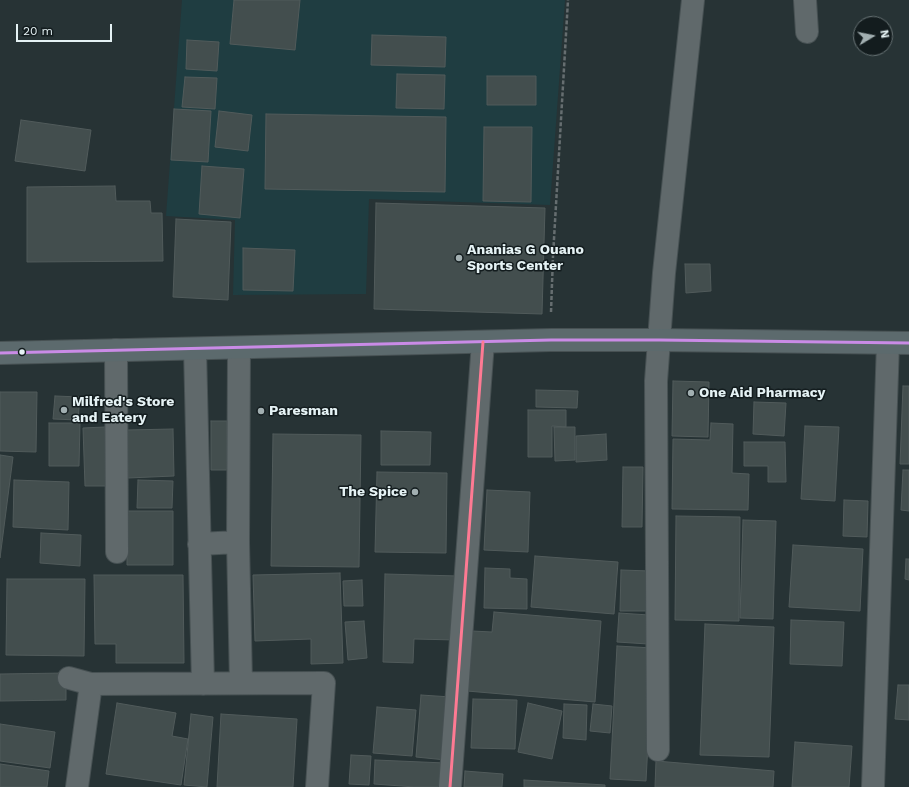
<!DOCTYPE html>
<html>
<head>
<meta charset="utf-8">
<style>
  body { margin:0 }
  #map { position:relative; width:909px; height:787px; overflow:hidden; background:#273335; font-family:"Work Sans",sans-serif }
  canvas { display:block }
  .north { position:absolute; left:853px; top:16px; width:40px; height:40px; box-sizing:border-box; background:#131c1e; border:1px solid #677274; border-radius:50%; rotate:80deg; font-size:11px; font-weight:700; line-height:16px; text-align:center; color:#e5f2f4 }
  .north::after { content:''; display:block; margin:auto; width:14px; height:18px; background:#a2afb1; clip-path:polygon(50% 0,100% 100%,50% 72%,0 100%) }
  .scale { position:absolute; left:16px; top:24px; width:96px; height:18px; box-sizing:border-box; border:2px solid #e5f2f4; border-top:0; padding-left:5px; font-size:12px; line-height:14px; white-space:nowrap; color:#e5f2f4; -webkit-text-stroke:3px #131c1e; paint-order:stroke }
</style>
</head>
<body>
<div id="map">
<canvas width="909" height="787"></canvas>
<div class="north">N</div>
<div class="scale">20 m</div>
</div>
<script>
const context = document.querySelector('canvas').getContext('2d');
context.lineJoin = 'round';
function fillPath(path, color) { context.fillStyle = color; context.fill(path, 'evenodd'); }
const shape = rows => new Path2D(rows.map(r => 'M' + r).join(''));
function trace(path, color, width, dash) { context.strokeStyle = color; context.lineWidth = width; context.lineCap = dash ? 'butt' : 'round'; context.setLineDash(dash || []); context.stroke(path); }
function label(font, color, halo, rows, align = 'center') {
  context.font = font + ' "Work Sans",sans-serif'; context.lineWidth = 3; context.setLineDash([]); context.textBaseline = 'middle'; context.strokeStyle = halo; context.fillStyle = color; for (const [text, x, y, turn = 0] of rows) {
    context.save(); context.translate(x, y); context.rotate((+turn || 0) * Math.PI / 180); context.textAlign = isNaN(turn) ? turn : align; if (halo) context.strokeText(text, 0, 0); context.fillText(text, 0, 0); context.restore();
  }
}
fillPath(shape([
  [182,0,565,0,550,205,369,199,366,294,233,295,235,220,166,216]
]), '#1f3d41');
const building = shape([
  [234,0,300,0,295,50,230,44,234,0],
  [372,35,446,37,445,67,371,65,372,35],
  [187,40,219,42,217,71,186,69,187,40],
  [397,74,445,75,444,109,396,108,397,74],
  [487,76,536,76,536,105,487,105,487,76],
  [185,77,217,78,215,109,182,107,185,77],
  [174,109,211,111,208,162,171,160,174,109],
  [219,111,252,115,248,151,215,147,219,111],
  [266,114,446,117,445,192,265,189,266,114],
  [21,120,91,130,85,171,15,161,21,120],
  [484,127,532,127,531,202,483,201,484,127],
  [202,166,244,169,240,218,199,214,202,166],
  [115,186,116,201,150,201,151,213,162,213,163,261,27,262,27,187,115,186],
  [376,203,545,208,542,314,374,309,376,203],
  [176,219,231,222,228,300,173,297,176,219],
  [243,248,295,250,293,291,243,290,243,248],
  [685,264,710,264,711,291,686,293,685,264],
  [673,381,709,382,708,437,672,436,673,381],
  [903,386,909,386,909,464,900,464,903,386],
  [536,390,578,391,577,408,536,407,536,390],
  [0,392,37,392,36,452,0,451,0,392],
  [55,396,80,397,78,420,53,419,55,396],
  [754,402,786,403,784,436,753,434,754,402],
  [528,410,566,410,566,427,552,426,552,457,528,457,528,410],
  [211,421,227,421,227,470,211,470,211,421],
  [49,423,80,423,79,466,49,466,49,423],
  [711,423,733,424,732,473,749,474,748,510,672,509,673,439,710,440,711,423],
  [805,426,839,427,835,501,801,499,805,426],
  [105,427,108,486,85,486,83,428,105,427],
  [554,427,575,427,575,460,555,461,554,427],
  [173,429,174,476,128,478,127,430,173,429],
  [381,431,431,432,430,465,381,465,381,431],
  [273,434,361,435,359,567,271,566,273,434],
  [606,434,607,460,576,462,576,436,606,434],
  [744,442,785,442,786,482,768,482,768,466,744,466,744,442],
  [0,455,13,457,0,558,0,455],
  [623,467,643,467,642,527,622,527,623,467],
  [903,470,909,470,909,511,901,510,903,470],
  [377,472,447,473,446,553,375,552,377,472],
  [14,480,69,482,68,530,13,527,14,480],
  [138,480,173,481,172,508,137,508,138,480],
  [487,490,530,492,528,552,484,550,487,490],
  [844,500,868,501,867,537,843,536,844,500],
  [127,511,173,511,173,565,127,565,127,511],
  [676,516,740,517,739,621,675,620,676,516],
  [743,520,776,521,773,619,740,618,743,520],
  [41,533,81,535,80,566,40,563,41,533],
  [793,545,863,549,860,611,789,607,793,545],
  [535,556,618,562,614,614,531,607,535,556],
  [906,559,909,559,909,580,905,579,906,559],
  [485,568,510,569,510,578,527,579,527,609,484,608,485,568],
  [621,570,650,571,648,611,620,611,621,570],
  [340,573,343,663,311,664,311,639,255,641,253,575,340,573],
  [385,574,458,576,456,640,414,639,413,663,383,662,385,574],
  [94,575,183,575,184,663,116,663,116,644,95,644,94,575],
  [7,579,85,579,84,656,6,655,7,579],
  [362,580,363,606,344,606,343,581,362,580],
  [494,612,601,621,595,702,467,691,472,631,492,632,494,612],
  [619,613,649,615,648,644,617,642,619,613],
  [791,620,844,622,842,666,790,664,791,620],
  [364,621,367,658,348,660,345,622,364,621],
  [705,624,774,627,769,757,700,755,705,624],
  [617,646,653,648,646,781,610,779,617,646],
  [66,673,66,700,0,701,0,674,66,673],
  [898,685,909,685,909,720,895,719,898,685],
  [421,695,451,697,446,760,416,757,421,695],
  [473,699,517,700,515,749,471,748,473,699],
  [117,703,176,713,172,736,188,739,181,785,106,774,117,703],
  [528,703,562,711,552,759,518,752,528,703],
  [564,704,587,705,586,740,563,738,564,704],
  [593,704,612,706,610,733,590,731,593,704],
  [377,707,416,710,412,756,373,753,377,707],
  [191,714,213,717,207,787,184,785,191,714],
  [221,714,297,719,293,787,217,787,221,714],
  [0,724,55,732,50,768,0,761,0,724],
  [795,742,852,746,849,787,792,787,795,742],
  [351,755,371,756,369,785,349,784,351,755],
  [375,760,445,763,444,787,415,787,374,784,375,760],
  [656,761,774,771,773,787,655,787,656,761],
  [0,764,49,771,47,787,0,787,0,764],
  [465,771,503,774,502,787,464,787,465,771],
  [524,780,605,785,605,787,524,787,524,780]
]);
fillPath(building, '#434e4e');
trace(building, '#515b5b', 1);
const minor = shape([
  [805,0,807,32],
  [239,348,238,542,241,683],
  [195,349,203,684],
  [116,350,117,552],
  [199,544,238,542],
  [69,678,91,684,324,683,317,787],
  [658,750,656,381,664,273,693,0],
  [77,787,91,684],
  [450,787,483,342],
  [873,787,888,343]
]);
const major = shape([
  [0,353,551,340,659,340,909,343]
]);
trace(minor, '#475153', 24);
trace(major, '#475153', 24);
trace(shape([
  [551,312,553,256,568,0]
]), '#666e70', 2.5, [4, 2]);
trace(minor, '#60696b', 22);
trace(major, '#5c6a6d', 22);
trace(shape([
  [0,353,551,340,659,340,909,343]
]), '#ca8be6', 3);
trace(shape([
  [450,787,483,342]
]), '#fe7a93', 3);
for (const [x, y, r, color] of [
  [459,258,4,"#a2afb1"],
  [22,352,3.5,"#e5f2f4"],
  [691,393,4,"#a2afb1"],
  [64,410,4,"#a2afb1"],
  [261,411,4,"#a2afb1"],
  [415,492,4,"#a2afb1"]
]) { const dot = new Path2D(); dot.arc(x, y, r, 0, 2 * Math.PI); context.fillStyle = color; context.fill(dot); trace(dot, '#131c1e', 1.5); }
label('bold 14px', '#e5f2f4', '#131c1e', [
  ["Ananias G Ouano",467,250],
  ["Sports Center",467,266],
  ["One Aid Pharmacy",699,393],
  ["Milfred's Store",72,402],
  ["and Eatery",72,418],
  ["Paresman",269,411],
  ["The Spice",407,492,"right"]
], 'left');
</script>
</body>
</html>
